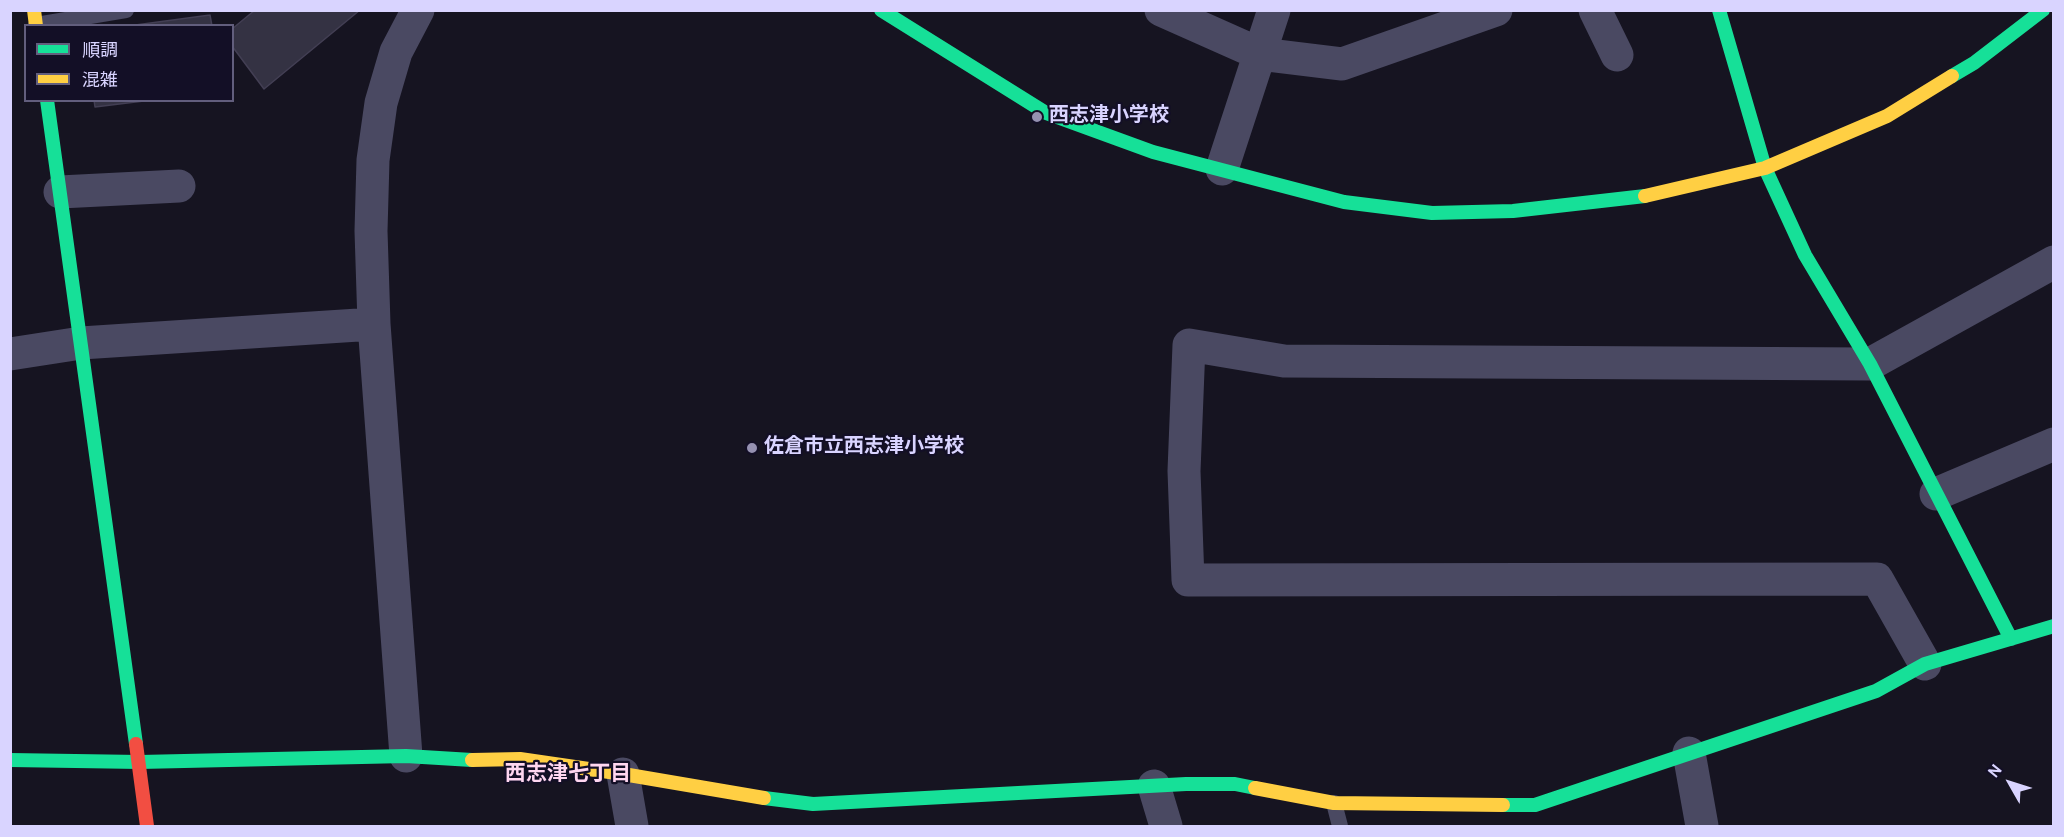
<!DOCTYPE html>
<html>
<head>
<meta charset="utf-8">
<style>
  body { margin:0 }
  #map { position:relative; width:2064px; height:837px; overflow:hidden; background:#161421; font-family:Overpass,"Noto Sans JP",sans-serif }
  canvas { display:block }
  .frame { position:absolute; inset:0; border:12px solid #d9d4ff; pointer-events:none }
  .legend { position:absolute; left:24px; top:24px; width:210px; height:78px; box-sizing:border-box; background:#130f26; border:2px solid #625e7d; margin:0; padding:8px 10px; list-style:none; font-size:18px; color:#d9d4ff }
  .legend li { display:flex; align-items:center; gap:12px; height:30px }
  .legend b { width:30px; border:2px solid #625e7d }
  .north { position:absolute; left:1980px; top:753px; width:60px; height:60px; -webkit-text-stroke:4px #130f26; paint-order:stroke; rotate:309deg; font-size:16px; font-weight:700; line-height:24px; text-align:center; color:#d9d4ff }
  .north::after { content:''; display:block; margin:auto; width:21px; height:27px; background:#d9d4ff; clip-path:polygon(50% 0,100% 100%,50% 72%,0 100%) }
</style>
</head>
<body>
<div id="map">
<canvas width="2064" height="837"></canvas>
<div class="frame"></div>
<ul class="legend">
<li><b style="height:8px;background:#16e098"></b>順調</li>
<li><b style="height:8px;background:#ffcf43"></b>混雑</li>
</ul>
<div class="north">N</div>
</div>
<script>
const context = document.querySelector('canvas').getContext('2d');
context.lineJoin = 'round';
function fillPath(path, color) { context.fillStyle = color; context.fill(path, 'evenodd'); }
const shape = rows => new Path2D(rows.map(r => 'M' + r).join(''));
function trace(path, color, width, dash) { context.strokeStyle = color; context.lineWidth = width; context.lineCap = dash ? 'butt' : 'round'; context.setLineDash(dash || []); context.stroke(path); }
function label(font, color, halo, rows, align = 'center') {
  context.font = font + ' Overpass,"Noto Sans JP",sans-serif'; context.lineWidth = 4.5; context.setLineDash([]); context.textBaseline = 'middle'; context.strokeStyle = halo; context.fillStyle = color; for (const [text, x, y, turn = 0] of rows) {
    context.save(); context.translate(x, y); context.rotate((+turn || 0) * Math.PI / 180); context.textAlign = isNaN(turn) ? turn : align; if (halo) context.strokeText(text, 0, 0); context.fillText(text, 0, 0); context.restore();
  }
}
const building = shape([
  [255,10,360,10,264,89,232,46,232,29,255,10],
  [210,15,212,26,128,26,210,15],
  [94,100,152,100,95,107,94,100]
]);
fillPath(building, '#343243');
trace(building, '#433f54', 1.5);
trace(shape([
  [36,25,126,10],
  [1334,803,1340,826]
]), '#4a4962', 16);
trace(shape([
  [1161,10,1260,54,1342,64,1496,10],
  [1595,10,1617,55],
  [1222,169,1274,10],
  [60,192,179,186],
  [10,354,81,343,374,324],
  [1936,494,2054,444],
  [1925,664,1877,579,1188,580,1184,471,1189,345,1284,361,1870,364,2054,262],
  [1689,753,1702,826],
  [406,756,374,324,371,231,373,160,381,103,396,52,418,10],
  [623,774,632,826],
  [1154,786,1166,826]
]), '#4a4962', 33);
trace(shape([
  [881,10,1046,113,1153,152,1344,202,1432,213,1513,211,1645,196],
  [1719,10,1765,168,1805,255,1870,364,2011,639],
  [1952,76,1974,63,2043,10],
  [47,100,136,744],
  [10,760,140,762,406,756,472,760],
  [764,798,813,804,1186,784,1235,784,1255,788],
  [1503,805,1535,805,1876,691,1925,664,2054,626]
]), '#16e098', 14);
trace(shape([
  [34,10,36,26],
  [1645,196,1765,168,1887,116,1952,76],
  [472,760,520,759,623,774,764,798],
  [1255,788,1334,803,1503,805]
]), '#ffcf43', 14);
trace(shape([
  [136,744,147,826]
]), '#f24e42', 14);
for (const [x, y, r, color] of [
  [1037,117,6,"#9591b1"],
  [752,448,6,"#9591b1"]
]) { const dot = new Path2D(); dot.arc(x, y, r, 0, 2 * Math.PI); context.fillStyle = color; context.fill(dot); trace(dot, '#130f26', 2); }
label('bold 20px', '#d9d4ff', '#130f26', [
  ["西志津小学校",1049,117],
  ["佐倉市立西志津小学校",764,448]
], 'left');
label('bold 21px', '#ffd6f0', '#130f26', [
  ["西志津七丁目",568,776]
]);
</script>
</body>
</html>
